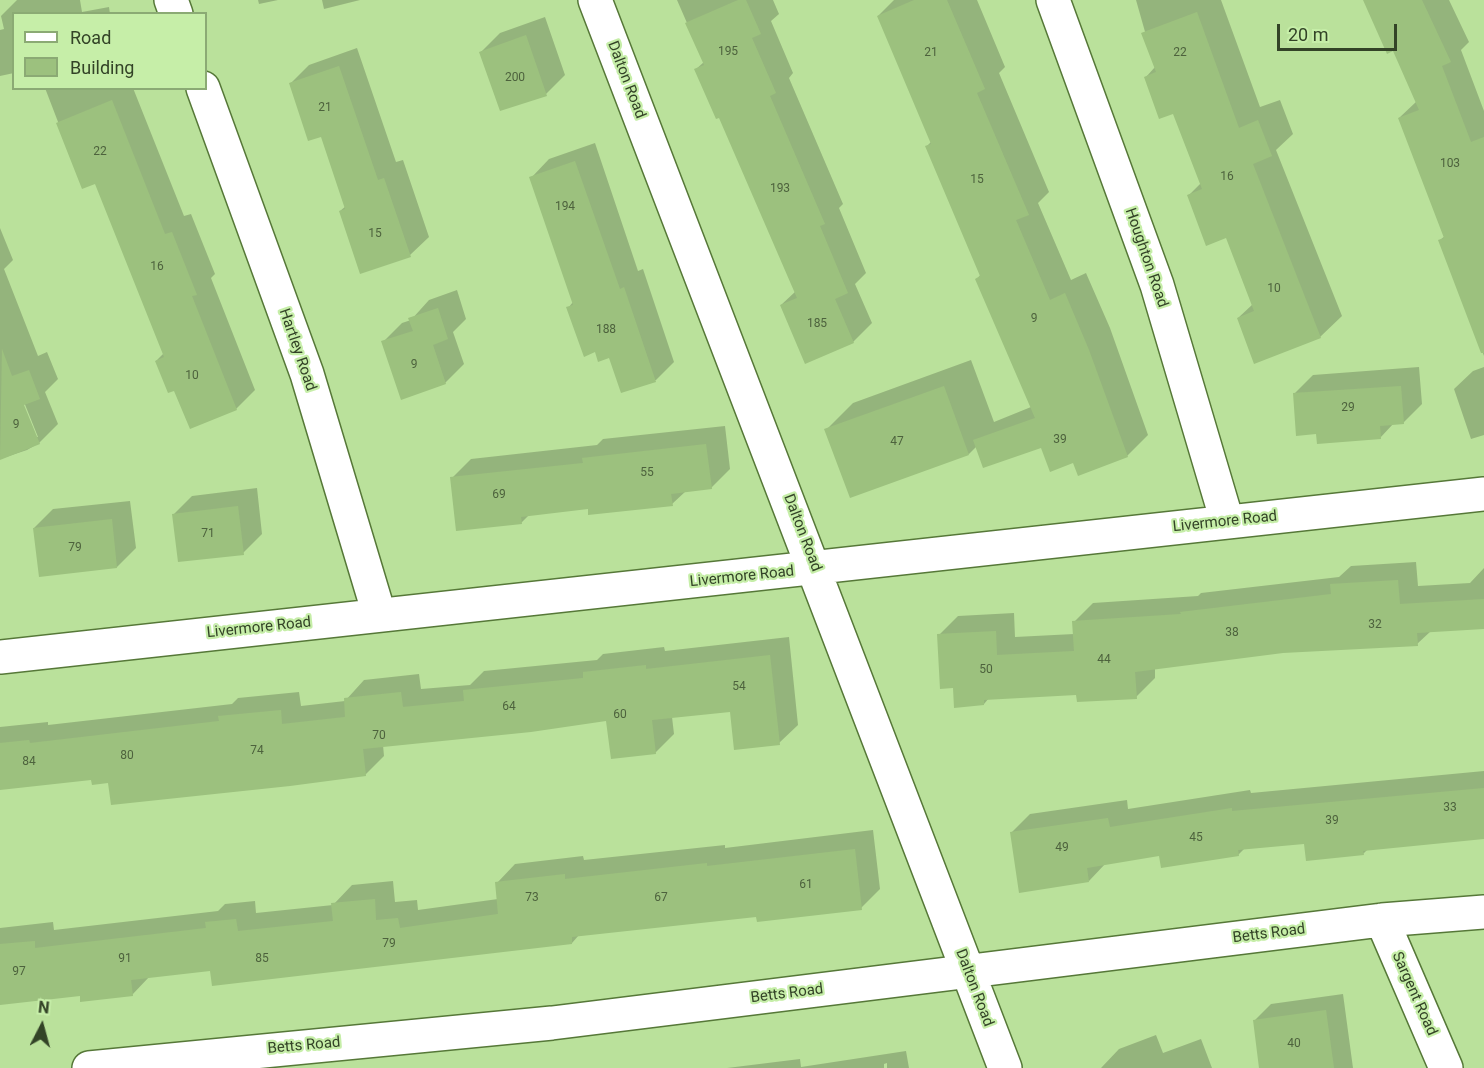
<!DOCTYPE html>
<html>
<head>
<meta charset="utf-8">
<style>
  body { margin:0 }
  #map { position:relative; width:1484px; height:1068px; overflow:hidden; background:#bae19b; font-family:Roboto,sans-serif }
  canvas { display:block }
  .legend { position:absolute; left:12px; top:12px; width:195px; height:78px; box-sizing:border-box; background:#c6eea8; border:2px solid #8baa74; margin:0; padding:8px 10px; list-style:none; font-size:18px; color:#334327 }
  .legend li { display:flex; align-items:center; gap:12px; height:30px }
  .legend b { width:30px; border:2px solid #8baa74 }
  .north { position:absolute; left:12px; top:996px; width:60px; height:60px; -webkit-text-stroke:4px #c6eea8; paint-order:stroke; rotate:6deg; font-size:16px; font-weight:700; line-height:24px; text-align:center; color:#334327 }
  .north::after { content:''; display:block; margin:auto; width:21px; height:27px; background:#334327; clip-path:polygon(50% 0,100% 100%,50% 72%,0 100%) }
  .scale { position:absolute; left:1277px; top:24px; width:120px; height:27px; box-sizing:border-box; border:3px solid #334327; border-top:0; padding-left:8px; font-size:18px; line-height:21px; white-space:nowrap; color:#334327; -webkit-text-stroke:4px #c6eea8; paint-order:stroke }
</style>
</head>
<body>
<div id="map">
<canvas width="1484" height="1068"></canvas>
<ul class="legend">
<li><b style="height:8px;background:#fff"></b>Road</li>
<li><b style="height:16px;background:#9cc17e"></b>Building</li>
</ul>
<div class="north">N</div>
<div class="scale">20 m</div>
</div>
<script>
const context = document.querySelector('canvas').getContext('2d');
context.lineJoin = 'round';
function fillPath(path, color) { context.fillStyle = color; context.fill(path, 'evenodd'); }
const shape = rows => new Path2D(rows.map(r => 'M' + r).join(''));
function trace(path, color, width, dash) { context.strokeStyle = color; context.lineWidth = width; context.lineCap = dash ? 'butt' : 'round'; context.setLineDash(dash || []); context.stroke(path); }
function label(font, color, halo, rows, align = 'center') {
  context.font = font + ' Roboto,sans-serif'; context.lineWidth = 4.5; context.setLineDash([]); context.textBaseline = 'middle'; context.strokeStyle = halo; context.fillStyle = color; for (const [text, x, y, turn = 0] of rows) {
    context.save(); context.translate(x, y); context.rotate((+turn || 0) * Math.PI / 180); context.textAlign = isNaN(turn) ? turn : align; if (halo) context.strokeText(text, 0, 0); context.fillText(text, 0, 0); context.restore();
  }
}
fillPath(shape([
  [17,0,80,0,82,12,109,7,110,14,14,14,14,73,0,76,0,30,4,29,1,16],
  [258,0,278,0,259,4],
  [322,0,360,0,324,9],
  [677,0,773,0,779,14,771,21,793,73,789,78,843,204,839,208,866,273,855,284,872,323,853,342,781,305,796,291,719,116,695,70,704,62],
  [894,0,977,0,1005,67,999,73,1049,192,1038,203,1071,280,1086,273,1110,328,1148,435,1127,456,1074,461,1042,446,977,446,969,454,826,430,853,403,971,360,994,422,1031,407,977,279,981,274,927,146,931,142,878,16],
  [1136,0,1221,0,1260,107,1280,100,1293,134,1276,150,1342,316,1320,337,1238,318,1253,304,1227,236,1189,195,1201,183,1174,112,1146,77,1155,67],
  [1366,0,1449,0,1469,42,1461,50,1484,111,1484,356,1440,240,1445,236,1399,118,1417,101,1393,49],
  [545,17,565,75,546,94,481,52,500,33],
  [357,48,396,162,403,160,429,237,410,255,340,211,346,206,322,136,290,84,309,65],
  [45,88,133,88,184,216,191,214,215,274,211,278,255,390,236,409,175,389,156,361,164,353,96,182,83,187],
  [595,143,638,271,643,269,674,362,656,380,622,392,610,356,596,351,568,308,573,302,531,178,549,159],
  [0,228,13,260,4,269,38,356,47,352,58,379,45,392,58,424,39,443,27,450,0,459],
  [22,397,38,437,35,437,20,399],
  [457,290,466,319,453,332,464,364,445,383,383,342,402,323,411,320,429,300],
  [1419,367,1422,404,1403,423,1394,423,1380,438,1294,394,1313,375],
  [1484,367,1484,435,1471,439,1454,389,1473,371],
  [725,426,730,469,711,488,686,491,672,504,589,508,530,514,521,523,452,478,471,459,597,445,603,439],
  [257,488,262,534,243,553,173,515,192,496],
  [130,501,136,548,117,567,34,528,53,509],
  [1416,562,1418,586,1470,583,1484,568,1484,628,1431,631,1417,644,1283,652,1155,668,1155,678,1136,697,1078,693,989,698,984,704,954,687,939,635,958,616,1014,613,1015,637,1074,634,1074,622,1093,603,1198,596,1201,593,1339,577,1351,566],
  [789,637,798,725,779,743,732,711,672,717,674,734,655,753,608,720,383,745,384,756,365,775,110,781,92,779,0,789,0,727,48,722,48,725,232,704,238,698,299,692,301,706,345,701,364,680,419,674,421,689,470,685,484,671,597,660,603,654,664,647,665,651],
  [1484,771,1484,835,1368,849,1363,854,1305,842,1245,848,1238,855,1160,855,1106,863,1089,881,1011,833,1030,814,1127,800,1128,809,1250,790,1251,793],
  [873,830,880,889,861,908,758,916,579,935,572,943,211,970,150,976,132,995,81,995,0,1004,0,928,53,922,54,930,218,911,225,904,255,901,256,913,333,905,352,885,393,881,395,902,417,900,418,910,498,899,497,883,515,864,583,856,584,860,725,845,725,848],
  [1343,994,1353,1068,1261,1068,1254,1021,1271,1004],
  [1156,1035,1163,1053,1201,1039,1212,1068,1101,1068,1119,1049],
  [906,1051,909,1068,887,1068,887,1063,884,1064,884,1068,727,1068,800,1059,801,1067]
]), '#0003');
fillPath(shape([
  [738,0,746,0,761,34,752,38,776,93,770,96,825,224,820,226,848,293,835,299,854,343,805,364,780,305,797,298,719,118,716,119,694,69,704,65,685,23],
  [914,0,947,0,985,89,977,93,1029,215,1016,220,1050,300,1065,293,1089,350,1128,457,1078,476,1073,463,1050,472,1041,448,983,468,973,440,1035,418,975,279,980,276,925,146,931,144,877,16],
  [1363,0,1422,0,1451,62,1442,66,1471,142,1484,137,1484,353,1481,353,1438,240,1444,238,1398,118,1419,110,1393,51,1387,54],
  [1197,12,1239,128,1258,120,1272,156,1253,164,1321,338,1254,364,1237,318,1254,311,1226,238,1206,246,1187,195,1202,189,1173,114,1159,119,1144,77,1156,72,1141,33],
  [526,35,547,96,500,111,479,52],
  [339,66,378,180,384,178,411,257,360,274,339,211,345,209,321,137,308,141,289,83],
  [112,100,165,234,172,232,197,295,192,296,237,410,190,429,174,391,168,393,155,361,164,357,95,184,82,189,56,123],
  [575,161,620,289,624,287,656,382,621,393,609,358,598,362,595,352,584,357,566,307,573,305,529,177],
  [438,308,448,339,433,345,446,384,401,400,381,341,413,331,408,318],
  [2,349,12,376,29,370,40,399,24,405,40,444,0,460],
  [944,386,969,455,850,498,824,429],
  [1401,386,1404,424,1380,426,1381,439,1317,444,1316,434,1296,436,1293,393],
  [706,444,712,489,671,494,673,506,588,515,588,509,521,517,522,524,456,531,450,477,583,463,582,458],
  [238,506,244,555,178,562,172,514],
  [112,519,117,568,39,577,33,528],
  [1398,580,1400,604,1484,599,1484,629,1417,633,1418,646,1283,653,1135,672,1137,699,1077,702,1076,695,984,700,984,705,954,708,953,688,940,689,937,634,996,631,997,655,1074,651,1072,621,1181,614,1180,612,1331,594,1330,584],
  [770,655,780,745,734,750,730,712,652,720,656,754,611,759,606,721,531,732,363,749,366,776,290,786,111,805,108,783,92,785,91,780,0,790,0,743,29,740,30,743,219,721,218,716,281,710,282,724,345,717,344,698,401,692,403,707,464,701,463,690,583,678,583,672,646,665,646,669],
  [1484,788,1484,839,1363,851,1364,855,1306,861,1304,844,1238,850,1239,856,1161,868,1159,856,1087,868,1089,882,1019,893,1010,832,1108,818,1110,827,1232,808,1232,811],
  [855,849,862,910,757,922,756,917,572,937,572,944,212,986,210,971,131,980,133,996,80,1002,80,996,0,1005,0,944,35,941,35,948,206,928,205,922,236,919,238,931,333,921,331,903,375,899,376,920,398,918,400,928,498,914,495,882,565,874,565,879,707,863,707,866],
  [1326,1010,1334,1068,1259,1068,1253,1020]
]), '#9cc17e');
const minor = shape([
  [171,0,176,14],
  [595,0,1005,1068],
  [1053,0,1157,285,1227,521],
  [203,88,307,374,379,614],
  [0,657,1484,494],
  [1382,920,1446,1068],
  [89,1068,552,1023,1382,920,1484,912]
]);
trace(minor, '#567838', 36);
trace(minor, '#fff', 33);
label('12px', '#4d623d', null, [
  ["195",728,52],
  ["21",931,53],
  ["22",1180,53],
  ["200",515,78],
  ["21",325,108],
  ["22",100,152],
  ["103",1450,164],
  ["16",1227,177],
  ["15",977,180],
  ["193",780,189],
  ["194",565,207],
  ["15",375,234],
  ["16",157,267],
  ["10",1274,289],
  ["9",1034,319],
  ["185",817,324],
  ["188",606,330],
  ["9",414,365],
  ["10",192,376],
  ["29",1348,408],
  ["9",16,425],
  ["39",1060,440],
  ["47",897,442],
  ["55",647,473],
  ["69",499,495],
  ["71",208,534],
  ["79",75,548],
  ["32",1375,625],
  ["38",1232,633],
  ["44",1104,660],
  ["50",986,670],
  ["54",739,687],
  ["64",509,707],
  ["60",620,715],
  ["70",379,736],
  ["74",257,751],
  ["80",127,756],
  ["84",29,762],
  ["33",1450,808],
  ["39",1332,821],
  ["45",1196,838],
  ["49",1062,848],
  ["61",806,885],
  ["73",532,898],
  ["67",661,898],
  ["79",389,944],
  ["91",125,959],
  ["85",262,959],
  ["97",19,972],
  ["40",1294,1044]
]);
label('15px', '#334327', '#c6eea8', [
  ["Dalton Road",626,80,69],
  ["Houghton Road",1146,258,71],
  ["Hartley Road",297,350,71],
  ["Livermore Road",1225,522,-6],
  ["Dalton Road",802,533,69],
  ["Livermore Road",742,577,-6],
  ["Livermore Road",259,628,-6],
  ["Betts Road",1269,934,-7],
  ["Dalton Road",974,988,69],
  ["Betts Road",787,994,-7],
  ["Sargent Road",1414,994,66],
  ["Betts Road",304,1046,-5]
]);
</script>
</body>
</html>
